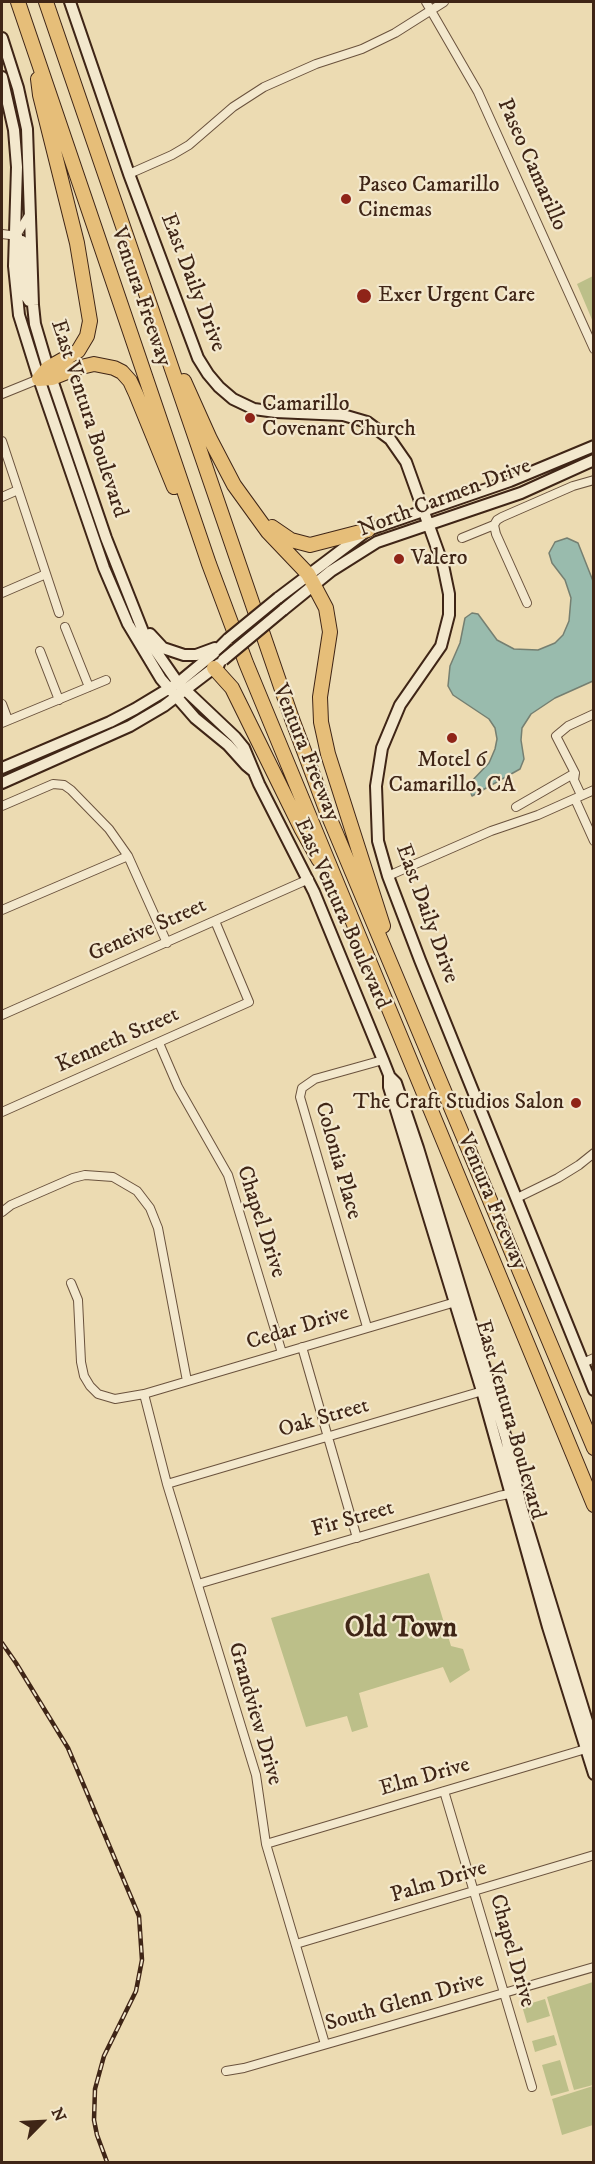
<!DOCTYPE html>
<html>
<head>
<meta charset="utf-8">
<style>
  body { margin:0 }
  #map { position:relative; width:595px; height:2164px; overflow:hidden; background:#ecdbb2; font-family:"IM FELL DW Pica",serif }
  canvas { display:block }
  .frame { position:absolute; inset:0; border:3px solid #3f2516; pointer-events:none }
  .north { position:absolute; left:12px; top:2092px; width:60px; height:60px; -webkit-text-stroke:4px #f3e8cd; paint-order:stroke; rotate:66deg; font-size:16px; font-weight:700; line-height:24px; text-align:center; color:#3f2516 }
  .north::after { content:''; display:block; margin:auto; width:21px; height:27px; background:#3f2516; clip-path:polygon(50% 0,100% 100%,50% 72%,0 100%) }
</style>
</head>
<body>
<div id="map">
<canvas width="595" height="2164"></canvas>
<div class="frame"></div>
<div class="north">N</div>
</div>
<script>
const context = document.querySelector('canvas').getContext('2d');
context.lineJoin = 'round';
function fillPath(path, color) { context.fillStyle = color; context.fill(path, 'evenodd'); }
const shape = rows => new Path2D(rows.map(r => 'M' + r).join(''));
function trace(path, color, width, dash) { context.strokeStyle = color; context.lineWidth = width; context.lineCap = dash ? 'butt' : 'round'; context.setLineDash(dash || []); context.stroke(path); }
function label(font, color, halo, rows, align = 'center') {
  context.font = font + ' "IM FELL DW Pica",serif'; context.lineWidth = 4.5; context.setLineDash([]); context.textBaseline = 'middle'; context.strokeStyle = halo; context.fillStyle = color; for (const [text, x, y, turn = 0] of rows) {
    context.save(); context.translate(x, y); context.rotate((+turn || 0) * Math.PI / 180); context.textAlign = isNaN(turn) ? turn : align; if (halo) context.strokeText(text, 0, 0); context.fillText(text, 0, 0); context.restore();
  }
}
fillPath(shape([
  [593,276,593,322,577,284],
  [429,1573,451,1646,463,1649,470,1670,450,1683,443,1667,359,1693,368,1727,352,1732,347,1716,306,1727,271,1618],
  [593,1982,593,2085,574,2090,547,1997],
  [545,1999,550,2016,527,2023,522,2006],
  [554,2035,557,2045,535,2052,532,2041],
  [560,2060,569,2091,551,2096,542,2065],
  [593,2086,593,2125,562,2135,552,2099]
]), '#bcbf89');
const water = shape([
  [567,538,578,543,593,581,593,681,555,698,531,714,522,728,521,740,524,759,520,769,472,796,468,785,489,763,495,749,497,739,495,728,489,719,453,695,448,686,450,666,460,643,465,618,472,613,478,614,497,640,514,649,538,650,555,643,563,635,569,621,571,598,565,580,552,563,549,553,555,542,567,538]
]);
fillPath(water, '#99bbad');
trace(water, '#757f71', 1.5);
const street = shape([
  [426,2,478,92,594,349],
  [129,174,172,155,189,145,233,107,264,87,316,64,362,49,395,33,444,2],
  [2,234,18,236],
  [14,234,19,231,29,215],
  [2,394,39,379],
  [2,441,59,613],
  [2,497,18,490],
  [494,525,497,520,502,517,573,486,594,480],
  [494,525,496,534,527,603],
  [462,538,494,525],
  [2,593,46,574],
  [65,627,89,687],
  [40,651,59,700],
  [2,704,8,720],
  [2,723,106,680],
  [581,795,574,780,575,773,556,736,568,726,594,714],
  [575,799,594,841],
  [2,806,53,784,64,785,71,790,109,829,128,856,167,943],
  [516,807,575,773],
  [388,876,491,831,538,815,594,790],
  [2,910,128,856],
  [2,1015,309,879],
  [159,1043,178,1087,228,1175,282,1353],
  [2,1112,249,1002,215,921],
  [517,1198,558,1178,579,1165,594,1153],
  [2,1212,11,1205,73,1178,85,1175,113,1177,137,1191,150,1208,158,1228,187,1381],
  [71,1283,78,1300,81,1362,84,1376,90,1386,98,1394,115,1399,144,1394,459,1301],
  [367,1327,300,1097,302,1088,315,1079,383,1060],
  [302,1347,357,1538],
  [583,1363,594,1358],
  [144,1394,167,1484,256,1775,266,1844,325,2044],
  [167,1484,486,1390],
  [198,1584,499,1496,514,1493],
  [444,1791,532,2087],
  [266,1844,589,1748],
  [296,1944,594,1855],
  [226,2071,244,2068,594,1967]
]);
const secondary = shape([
  [70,2,129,174,198,358,208,374,219,387,233,399,254,409,276,412,343,415,367,422,390,439,406,462,443,565,449,594,449,615,441,646,400,705,382,748,376,786,378,841,388,876,420,960,594,1390],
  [2,38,18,88,27,129,33,305,35,324,48,368,106,538,144,634,178,683,235,737,244,748,259,784,314,892,383,1060,389,1075,389,1087,482,1391,548,1627,594,1774],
  [2,77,14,130,17,167,14,266,19,315,39,379,104,568,128,624,161,679,195,718,228,745,246,765,252,770],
  [22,241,26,296,29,301],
  [278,598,368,530,510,481,594,446],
  [283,610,331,571,377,542,521,493,594,460],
  [150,634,163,648,184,655,196,655,215,648],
  [2,768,110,722,135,709,178,683,213,654,228,639],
  [2,783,130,726,164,706,219,664],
  [389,1076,396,1083,418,1148,506,1438,521,1506,594,1744]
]);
const highway = shape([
  [18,2,209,564,246,663,594,1505],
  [46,2,292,719,327,812,594,1448],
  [38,79,40,95,77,243,90,321,87,336,78,351,48,368,39,379],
  [39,379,52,378,77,368,94,364,114,368,122,372,130,381,136,394,174,487],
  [184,381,210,439,234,485,268,532,308,574,326,608,330,632,320,697,321,722,328,754,383,926],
  [272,527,291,540,310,545,368,530],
  [214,668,232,688,301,828,319,860]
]);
trace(street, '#6a523d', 10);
trace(secondary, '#3f2516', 14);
trace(highway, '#3f2516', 16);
trace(street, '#f3e8cd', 8);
trace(secondary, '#f3e8cd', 10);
trace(highway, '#e6be79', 14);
const rail = shape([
  [2,1643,16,1663,68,1748,139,1916,142,1960,136,1991,104,2056,95,2089,94,2120,97,2135,107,2162]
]);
trace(rail, '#3f2516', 4.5);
trace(rail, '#f3e8cd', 2, [7]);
const secondaryBridge = shape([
  [228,639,278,598],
  [223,660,283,610]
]);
trace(secondaryBridge, '#3f2516', 14, []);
trace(secondaryBridge, '#f3e8cd', 10);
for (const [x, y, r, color] of [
  [346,199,6,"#8f2418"],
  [364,296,8,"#8f2418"],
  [250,418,6,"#8f2418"],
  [399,559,6,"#8f2418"],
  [452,738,6,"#8f2418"],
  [576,1103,6,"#8f2418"]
]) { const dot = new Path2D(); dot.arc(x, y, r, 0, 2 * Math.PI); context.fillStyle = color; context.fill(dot); trace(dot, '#f3e8cd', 2); }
label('22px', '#3f2516', '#f3e8cd', [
  ["Paseo Camarillo",531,165,66],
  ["East Daily Drive",192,283,69],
  ["Ventura Freeway",140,297,71],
  ["East Ventura Boulevard",88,419,72],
  ["North Carmen Drive",445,499,-21],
  ["Ventura Freeway",305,753,68],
  ["East Ventura Boulevard",341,914,66],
  ["East Daily Drive",426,914,70],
  ["Geneive Street",148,931,-24],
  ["Kenneth Street",118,1041,-24],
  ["Colonia Place",337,1161,74],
  ["Ventura Freeway",491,1202,67],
  ["Chapel Drive",260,1222,72],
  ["Cedar Drive",298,1329,-17],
  ["Oak Street",324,1419,-16],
  ["East Ventura Boulevard",509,1420,74],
  ["Fir Street",353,1520,-16],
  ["Grandview Drive",254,1714,74],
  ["Elm Drive",425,1778,-16],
  ["Palm Drive",439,1883,-17],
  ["Chapel Drive",511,1951,74],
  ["South Glenn Drive",405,2003,-16]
]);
label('22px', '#3f2516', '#f3e8cd', [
  ["Paseo Camarillo",358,186],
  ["Cinemas",358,211],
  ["Exer Urgent Care",378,296],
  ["Camarillo",262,405],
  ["Covenant Church",262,430],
  ["Valero",411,559],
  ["Motel 6",452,761,"center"],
  ["Camarillo, CA",452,786,"center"],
  ["The Craft Studios Salon",564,1103,"right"]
], 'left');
label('bold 28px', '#3f2516', '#f3e8cd', [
  ["Old Town",401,1630]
]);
</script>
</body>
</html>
